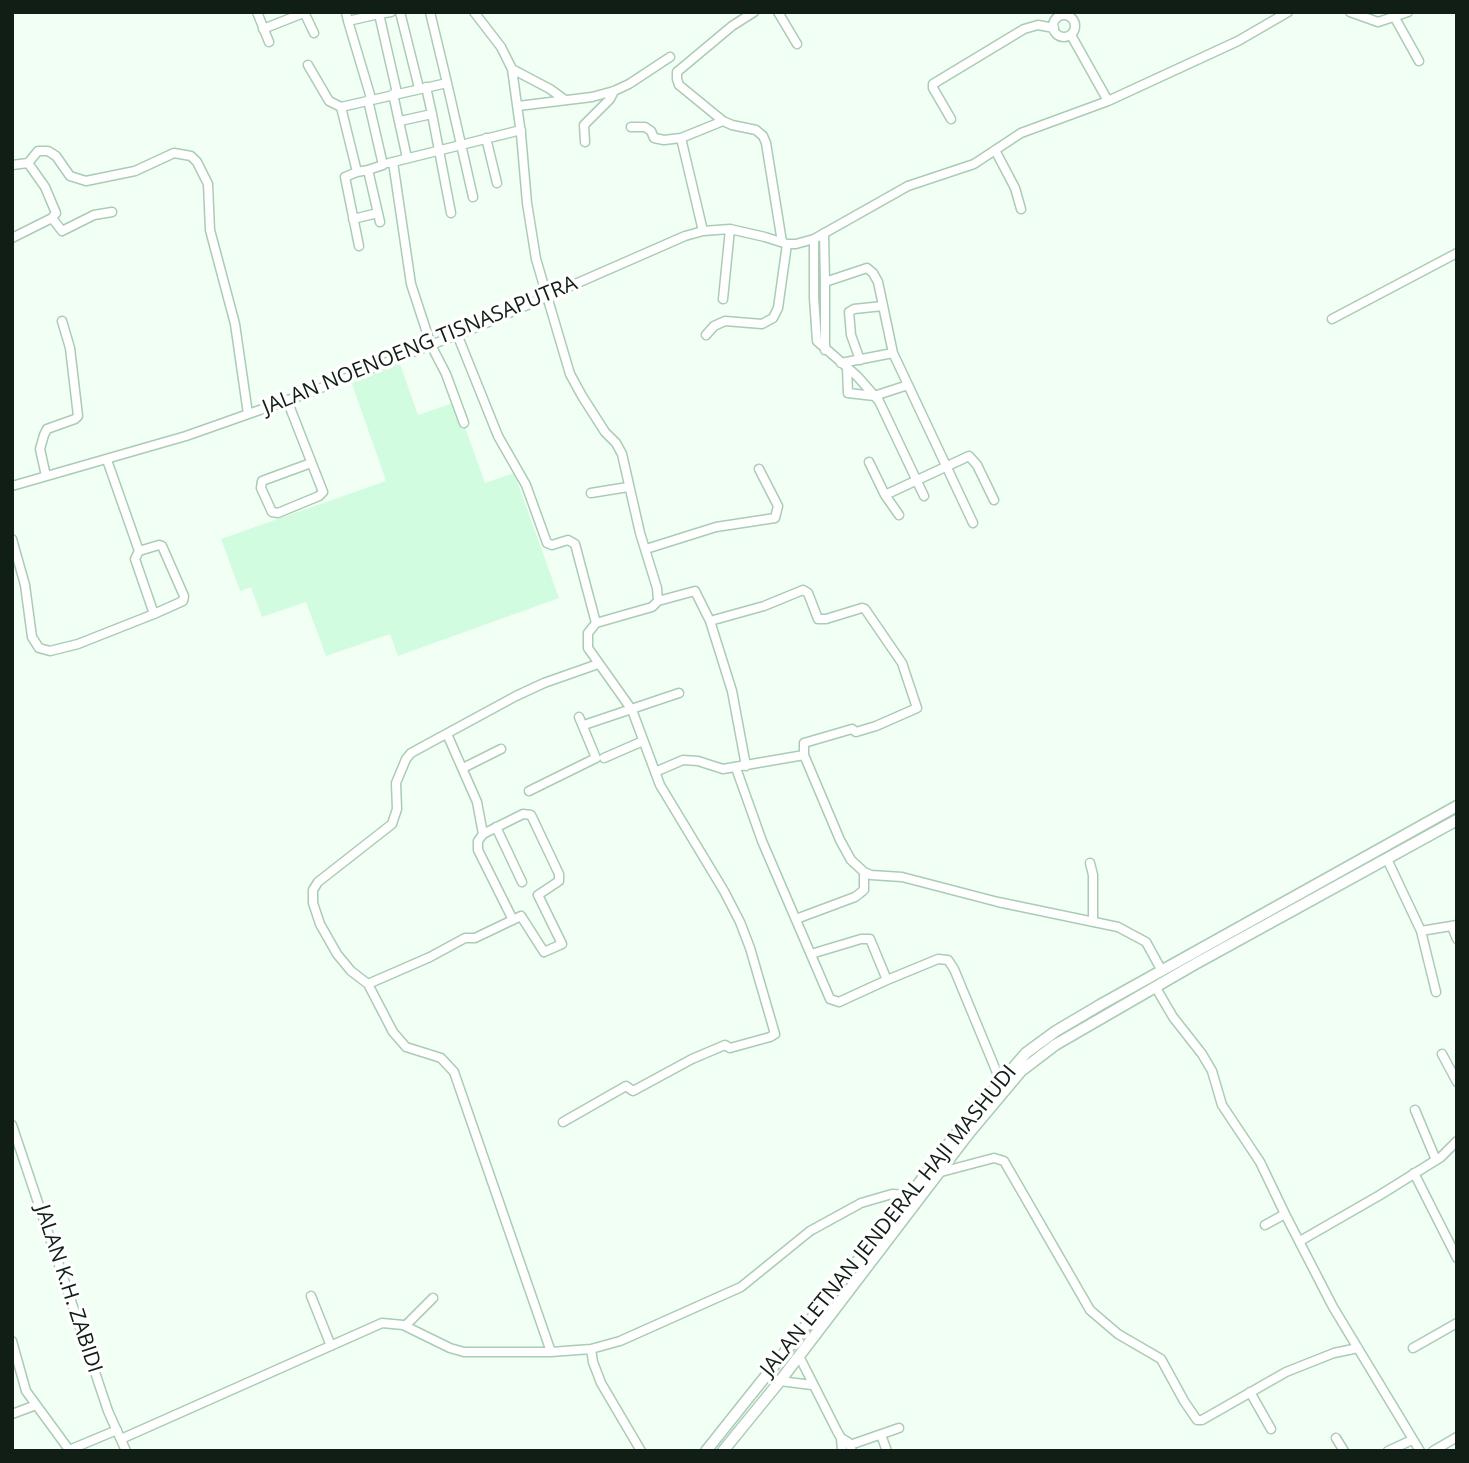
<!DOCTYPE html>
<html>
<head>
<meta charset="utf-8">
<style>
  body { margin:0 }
  #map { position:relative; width:1469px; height:1463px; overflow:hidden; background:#f1fff5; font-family:"Open Sans",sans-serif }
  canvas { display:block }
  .frame { position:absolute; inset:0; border:14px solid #111e16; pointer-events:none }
</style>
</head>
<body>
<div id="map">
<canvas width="1469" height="1463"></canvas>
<div class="frame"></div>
</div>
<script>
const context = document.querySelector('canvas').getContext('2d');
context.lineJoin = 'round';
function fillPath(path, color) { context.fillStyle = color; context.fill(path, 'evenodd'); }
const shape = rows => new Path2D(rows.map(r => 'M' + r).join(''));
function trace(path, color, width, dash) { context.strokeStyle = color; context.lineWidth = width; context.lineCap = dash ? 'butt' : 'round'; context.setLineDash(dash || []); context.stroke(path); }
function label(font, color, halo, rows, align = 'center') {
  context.font = font + ' "Open Sans",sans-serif'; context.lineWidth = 7; context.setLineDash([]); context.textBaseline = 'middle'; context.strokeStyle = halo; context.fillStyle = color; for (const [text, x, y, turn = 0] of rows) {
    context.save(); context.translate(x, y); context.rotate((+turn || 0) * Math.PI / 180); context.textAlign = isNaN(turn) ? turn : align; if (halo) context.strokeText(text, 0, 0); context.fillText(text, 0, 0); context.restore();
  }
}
fillPath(shape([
  [400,364,418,415,456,402,485,483,514,473,559,598,398,656,390,634,326,656,306,602,262,617,251,587,240,591,221,539,386,481,351,381]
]), '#d2fce0');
const minor = shape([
  [257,12,269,42],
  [304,12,314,33],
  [346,12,348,21,379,14],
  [391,12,379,14,397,93],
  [400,12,419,88],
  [474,12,501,47,512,69,521,134,527,203,536,259,570,374,582,396,605,432,616,443,622,454,640,533,657,588,658,601,652,607,596,623,588,633,588,648,632,710,660,785,724,891,740,922,750,948,775,1034,770,1037,730,1048,725,1045,692,1059,633,1091,626,1086,563,1122],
  [754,12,732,26,677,72,677,79,679,85,723,121,732,125,756,130,763,136,766,143,782,242],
  [778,12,797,44],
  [1350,12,1378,22,1408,12],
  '1053 26a11 11 0 1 1 22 0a11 11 0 1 1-22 0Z',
  [1395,18,1419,61],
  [348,21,371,98],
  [263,29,306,12],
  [1071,35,1108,101],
  [308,65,329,101,341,107,447,83,430,12],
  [512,69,550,89,565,100],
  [447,83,473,197],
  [426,87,432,114],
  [393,94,407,158],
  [518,106,592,97,614,91,629,84,670,57],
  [341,107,357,172,368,170,383,165,368,100],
  [951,119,933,88,933,84,1024,29,1038,25,1054,28],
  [400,121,432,114,451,213],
  [631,127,645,127,651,131,654,138,664,140,681,138],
  [486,138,497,183],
  [585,142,584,125,610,99,614,91],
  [995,150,1015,188,1021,209],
  [393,162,411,284,431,345,446,374,464,423],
  [389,163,521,130],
  [12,165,28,163,38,151,48,151,56,156,70,176,86,181,135,171,174,153,191,156,197,162,208,184,210,230,235,324,248,414],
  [368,170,380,222],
  [357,172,345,177,359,246],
  [52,218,62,231,94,215,112,212],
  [353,219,378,213],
  [703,231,681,138,723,121],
  [824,233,825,282],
  [12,238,52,218,56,213,45,187,28,163],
  [814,239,814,298,817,341,857,376,879,401,924,496],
  [723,299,730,229],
  [1332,319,1457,253],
  [457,334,498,436,526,485,547,543,552,545,568,540,575,544,596,623],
  [706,335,714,326,725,321,762,324,773,318,778,308,787,244],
  [825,350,825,282,867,268,873,273,878,282,893,353,973,523],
  [860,360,851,335,849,312,854,309,883,306],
  [841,363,893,353],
  [847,368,848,393,874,396,908,385],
  [287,400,323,492,319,496,278,513,272,512,261,488,262,481,311,463],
  [869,462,885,495,969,456,977,465,994,500],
  [46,476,40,449,44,435,47,429,75,419,78,416,70,348,62,321],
  [12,486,186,436,308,393,477,327,685,236,703,231,730,229,765,237,787,244,796,244,814,239,908,186,974,164,1021,133,1108,101,1238,41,1288,12],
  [591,493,628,487],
  [885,495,899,515],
  [12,539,25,585,32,637,39,648,50,651,78,644,154,614,135,559,139,551,107,460],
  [646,549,716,527,775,518,778,506,759,469],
  [139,551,159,545,162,546,184,596,183,601,154,614],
  [658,601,695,591,710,621,764,606,803,590,808,593,818,619,826,619,862,608,865,609,902,663,917,708,876,726,856,732,852,729,804,743,804,755],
  [710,621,732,691,746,766],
  [584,725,679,693],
  [447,734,477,802,483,834,478,841,478,850,513,920],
  [604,758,643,741],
  [463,768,501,749],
  [736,768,762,841,830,999,839,1002,887,980],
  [655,772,683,760,698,761,723,769,804,755,840,840,851,860,864,872,871,875,902,877,998,902,1118,927,1146,942,1162,971],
  [529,791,596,758,579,717],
  [496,827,522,882],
  [1387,859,1421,931,1457,925],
  [1090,863,1093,875,1093,922],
  [796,919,855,897,864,890,864,872],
  [1452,927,1457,939],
  [1421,931,1436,992],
  [811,954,861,939,870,939,887,980,938,959,948,960,954,969,1000,1080],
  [368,984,430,957,465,938,475,938,521,916,544,952,562,944,538,895,559,881,559,874,531,815,523,814,483,834],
  [1156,988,1173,1017,1202,1054,1212,1071,1222,1105,1260,1162,1285,1214,1333,1307,1420,1451],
  [1442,1054,1457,1082],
  [1415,1110,1436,1160],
  [12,1125,108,1411,126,1451],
  [941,1172,994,1158,1004,1161,1090,1310,1118,1334,1161,1359,1184,1401,1197,1420,1202,1420,1286,1372,1334,1353,1358,1348],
  [1414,1173,1457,1258],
  [1265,1225,1285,1214],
  [1300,1241,1380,1195,1441,1157,1457,1141],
  [311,1296,331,1346],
  [405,1326,433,1298],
  [12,1341,26,1391,70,1451],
  [1413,1348,1457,1323],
  [591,1349,593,1362,601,1383,641,1451],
  [551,1352,454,1072,441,1058,406,1047,393,1032,368,984,351,971,337,954,320,924,313,903,313,890,318,882,392,824,397,809,396,783,406,759,411,753,516,696,544,683,598,664],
  [799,1356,837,1431,841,1438,848,1442,852,1451],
  [780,1381,812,1385],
  [1250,1392,1271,1429],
  [12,1414,36,1405],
  [881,1435,887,1451],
  [841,1438,842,1451],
  [1336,1438,1344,1451],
  [121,1439,382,1323,403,1325,450,1348,464,1352,551,1352,591,1349,620,1341,741,1287,810,1231,861,1203,892,1194,910,1195],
  [850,1445,899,1428],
  [69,1450,117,1430],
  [1388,1451,1412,1440],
  [1433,1451,1457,1437]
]);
const major = shape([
  [706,1451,910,1195,960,1129,1026,1053,1056,1031,1100,1005,1457,806],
  [723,1451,780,1381,969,1133,1021,1071,1055,1045,1195,964,1457,820]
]);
trace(minor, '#aaccb5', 11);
trace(major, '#aaccb5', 13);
trace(minor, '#fff', 8);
trace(major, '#fff', 10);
label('21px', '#111e16', '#fff', [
  ["JALAN NOENOENG TISNASAPUTRA",420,346,-22],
  ["JALAN LETNAN JENDERAL HAJI MASHUDI",889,1221,-51],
  ["JALAN K.H. ZABIDI",68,1289,72]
]);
</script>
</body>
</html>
